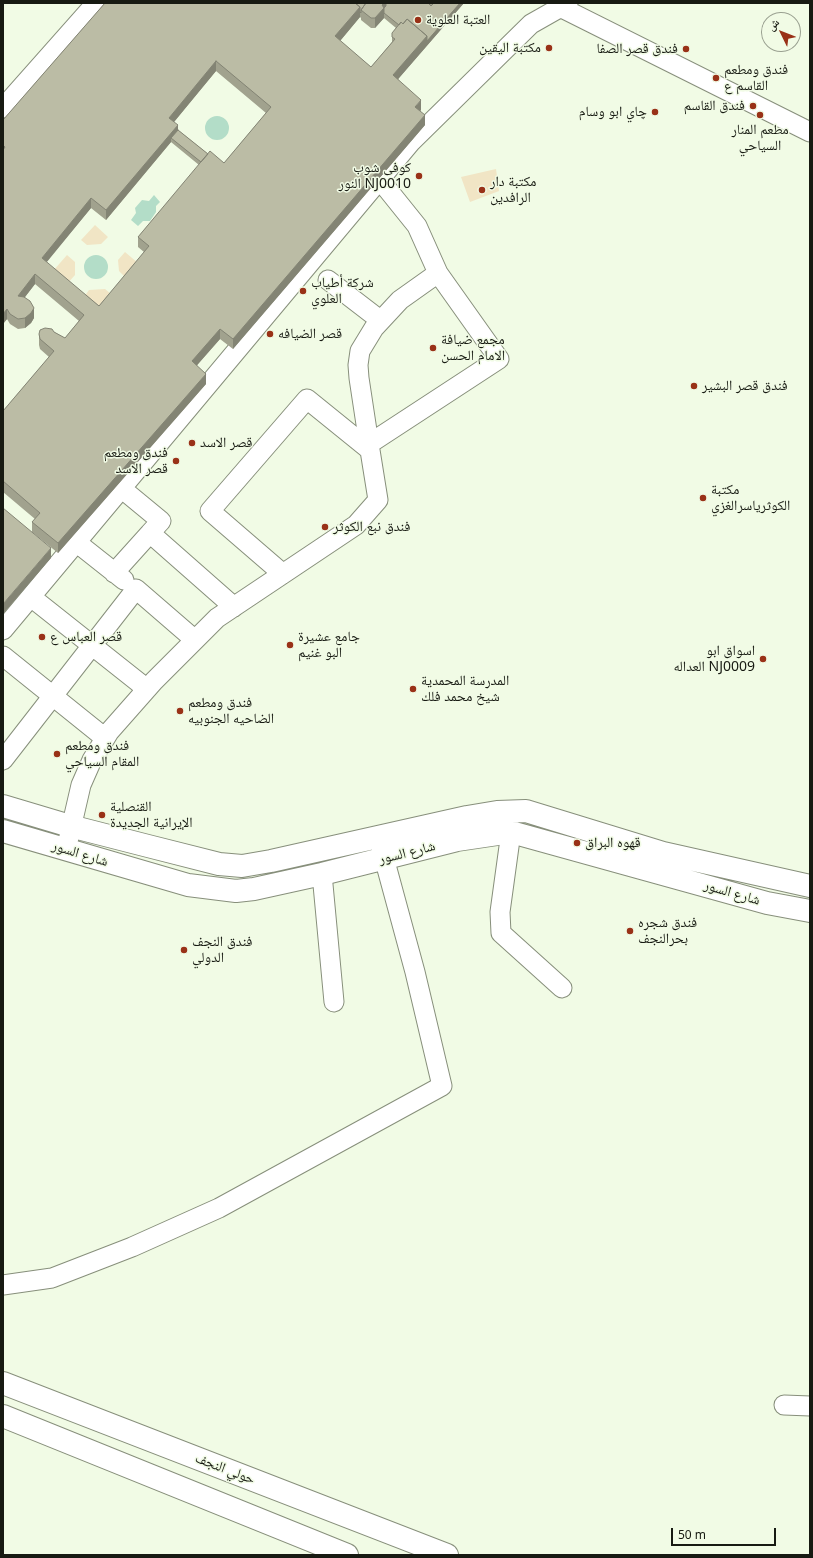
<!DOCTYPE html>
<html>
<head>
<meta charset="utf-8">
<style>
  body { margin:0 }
  #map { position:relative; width:813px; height:1558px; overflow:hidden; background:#f1fbe5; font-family:"Noto Sans","Noto Naskh Arabic",sans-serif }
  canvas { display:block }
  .frame { position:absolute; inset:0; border:4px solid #171a12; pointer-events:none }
  .north { position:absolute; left:761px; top:12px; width:40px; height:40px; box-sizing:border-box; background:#f1fbe5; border:1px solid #9aa191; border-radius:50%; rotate:313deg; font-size:11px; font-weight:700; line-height:16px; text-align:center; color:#171a12 }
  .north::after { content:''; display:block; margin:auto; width:14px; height:18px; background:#993117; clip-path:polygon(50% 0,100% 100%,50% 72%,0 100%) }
  .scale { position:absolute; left:671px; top:1528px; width:105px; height:18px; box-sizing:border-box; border:2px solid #171a12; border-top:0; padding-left:5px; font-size:12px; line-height:14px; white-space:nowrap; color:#171a12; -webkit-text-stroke:3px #f1fbe5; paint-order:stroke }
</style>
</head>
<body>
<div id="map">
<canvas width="813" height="1558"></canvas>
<div class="frame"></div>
<div class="north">ش</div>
<div class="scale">50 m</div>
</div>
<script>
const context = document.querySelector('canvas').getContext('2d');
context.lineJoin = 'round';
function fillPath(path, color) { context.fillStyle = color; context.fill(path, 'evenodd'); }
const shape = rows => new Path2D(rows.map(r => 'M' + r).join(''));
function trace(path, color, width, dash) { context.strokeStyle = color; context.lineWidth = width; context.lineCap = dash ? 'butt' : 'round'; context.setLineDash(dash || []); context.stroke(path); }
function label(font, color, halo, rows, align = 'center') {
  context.font = font + ' "Noto Sans","Noto Naskh Arabic",sans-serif'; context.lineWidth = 3; context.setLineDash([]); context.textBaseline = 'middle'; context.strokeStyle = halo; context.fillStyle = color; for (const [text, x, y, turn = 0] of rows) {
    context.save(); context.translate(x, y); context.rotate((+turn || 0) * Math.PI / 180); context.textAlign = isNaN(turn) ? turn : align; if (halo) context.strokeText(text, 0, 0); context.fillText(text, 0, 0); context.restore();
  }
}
fillPath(shape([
  [496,169,499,191,470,202,461,177],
  [95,225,108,237,101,244,87,245,81,240],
  [125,252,138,263,125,277,119,271,118,260],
  [67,255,75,262,75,275,67,284,53,271],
  [105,289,111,294,99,310,84,297,89,290]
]), '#f1e5c5');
fillPath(shape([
  '205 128a12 12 0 1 1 24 0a12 12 0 1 1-24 0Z',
  [154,195,160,202,156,206,156,212,150,221,143,221,138,226,131,220,136,213,135,208,142,200,149,201],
  '84 267a12 12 0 1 1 24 0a12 12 0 1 1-24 0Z'
]), '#b3ddc8');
const minor = shape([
  [560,7,810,132],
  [3,108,96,3],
  [328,280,380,320],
  [369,444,359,378,358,365,360,351,374,328,400,300,438,273],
  [121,488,161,521,150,533],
  [76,542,124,580],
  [114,573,150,533,234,607],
  [283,574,210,511,307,399,370,450],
  [31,597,147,689],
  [3,630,411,142,531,24,568,3],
  [3,656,105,738],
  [3,760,136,589,195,640],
  [511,832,500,912,501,933,562,988],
  [66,850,81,785,92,760,109,732,154,681,217,618,356,525,378,500,369,444,499,359,438,273,417,226,380,180],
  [322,874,334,1002],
  [3,1285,52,1278,132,1247,219,1208,442,1086,415,972,380,843],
  [784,1405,810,1406]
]);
const major = shape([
  [3,806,70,826,148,846,219,864,242,866,271,861,467,817,497,812,526,811,663,853,810,886],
  [3,831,188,885,236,891,254,889,322,874,457,840,511,832,767,903,810,911],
  [3,1383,447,1555],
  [3,1416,347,1555]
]);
trace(minor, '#878f7b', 21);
trace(major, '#878f7b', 24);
trace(minor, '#fff', 19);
trace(major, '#fff', 22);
fillPath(shape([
  [105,3,464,3,398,79,421,110,420,111,425,125,233,349,220,339,197,365,206,384,58,553,32,532,32,522,35,519,3,492,3,411,49,357,40,349,39,345,39,334,54,332,65,338,79,321,35,284,25,297,34,318,31,323,25,328,18,329,10,324,7,319,3,324,3,120],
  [360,17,361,18,361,20,371,28,375,28,384,18,396,28,392,33,392,42,371,67,340,41],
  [216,71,266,113,224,163,208,154,178,130,174,122],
  [171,142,199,165,138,237,138,247,144,252,99,306,46,262,91,208,106,220]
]), '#a1a28e');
fillPath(shape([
  [384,3,386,3,386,11,384,12,384,18,375,28,375,18,382,5],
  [460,3,464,3,393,85,393,75,427,36],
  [360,7,360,17,335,47,335,36],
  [216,61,216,71,169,128,169,118],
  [421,100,421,110,415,117,415,107],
  [425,115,425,125,233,349,233,339],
  [178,125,178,135,171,138,171,142,106,220,106,210],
  [91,198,91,208,42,268,42,258],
  [35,274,35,284,18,306,18,296],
  [34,308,34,318,31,323,25,328,25,318],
  [7,309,7,319,3,324,3,314],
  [220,329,220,339,192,371,192,361],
  [206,374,206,384,58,553,58,543],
  [51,548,51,558,3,614,3,604]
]), '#838474');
const building = shape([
  [105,3,355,3,360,7,335,36,371,67,395,39,392,37,392,33,401,22,403,24,407,19,427,36,393,75,421,100,415,107,425,115,233,339,220,329,192,361,206,374,58,543,32,522,40,513,3,481,3,411,54,351,40,339,39,334,40,330,45,328,52,329,54,332,65,338,84,315,35,274,18,296,24,297,30,301,34,308,31,313,25,318,18,319,10,314,7,309,3,314,3,150,5,147,3,145,3,120,105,3],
  [216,61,271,107,224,163,210,151,138,237,149,246,99,306,42,258,91,198,106,210,178,125,169,118,216,61],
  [355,3,366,3,361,10,361,13,360,12,360,7,355,3],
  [366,3,384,3,382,5,384,8,375,18,371,18,361,10,366,3],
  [386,3,428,3,431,6,434,3,460,3,427,41,427,36,407,19,403,24,401,22,399,25,384,13,384,8,386,6,386,3],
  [178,130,208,154,201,162,171,138,178,130],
  [3,508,51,548,3,604,3,508]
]);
fillPath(building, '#bbbca5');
trace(building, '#838474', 1);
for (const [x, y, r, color] of [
  [418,20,4,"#993117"],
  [549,48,4,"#993117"],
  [686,49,4,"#993117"],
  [716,78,4,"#993117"],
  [753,106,4,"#993117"],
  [655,112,4,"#993117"],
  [760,115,4,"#993117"],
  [419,176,4,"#993117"],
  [482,190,4,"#993117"],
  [303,291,4,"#993117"],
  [270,334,4,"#993117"],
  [433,348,4,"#993117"],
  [694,386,4,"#993117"],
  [192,443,4,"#993117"],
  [176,461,4,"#993117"],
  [703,498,4,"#993117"],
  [325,527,4,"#993117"],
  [42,637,4,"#993117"],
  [290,645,4,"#993117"],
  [763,659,4,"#993117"],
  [413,689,4,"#993117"],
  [180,711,4,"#993117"],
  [57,754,4,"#993117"],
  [102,815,4,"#993117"],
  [577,843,4,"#993117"],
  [630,931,4,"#993117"],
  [184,950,4,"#993117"]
]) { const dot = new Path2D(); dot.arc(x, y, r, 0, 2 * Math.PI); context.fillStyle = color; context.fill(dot); trace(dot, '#f1fbe5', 1.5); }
label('14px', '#171a12', '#f1fbe5', [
  ["العتبة العلوية",426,20],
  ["مكتبة اليقين",541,48,"right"],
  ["فندق قصر الصفا",678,49,"right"],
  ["فندق ومطعم",724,70],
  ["القاسم ع",724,86],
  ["فندق القاسم",745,106,"right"],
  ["چاي ابو وسام",647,112,"right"],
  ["مطعم المنار",760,130,"center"],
  ["السياحي",760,146,"center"],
  ["کوفی شوب",411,168,"right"],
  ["النور NJ0010",411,184,"right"],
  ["مكتبة دار",490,182],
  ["الرافدين",490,198],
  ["شركة أطياب",311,283],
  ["العلوي",311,299],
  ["قصر الضيافه",278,334],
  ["مجمع ضيافة",441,340],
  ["الامام الحسن",441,356],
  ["فندق قصر البشير",702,386],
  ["قصر الاسد",200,443],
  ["فندق ومطعم",168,453,"right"],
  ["قصر الاسد",168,469,"right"],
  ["مكتبة",711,490],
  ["الكوثرياسرالغزي",711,506],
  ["فندق نبع الكوثر",333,527],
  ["قصر العباس ع",50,637],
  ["جامع عشيرة",298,637],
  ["البو غنيم",298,653],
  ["اسواق ابو",755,651,"right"],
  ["العداله NJ0009",755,667,"right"],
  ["المدرسة المحمدية",421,681],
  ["شيخ محمد فلك",421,697],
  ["فندق ومطعم",188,703],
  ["الضاحيه الجنوبيه",188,719],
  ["فندق ومطعم",65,746],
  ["المقام السياحي",65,762],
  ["القنصلية",110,807],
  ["الإيرانية الجديدة",110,823],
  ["قهوه البراق",585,843],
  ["فندق شجره",638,923],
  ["بحرالنجف",638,939],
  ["فندق النجف",192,942],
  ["الدولي",192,958]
], 'left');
label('14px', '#171a12', '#f1fbe5', [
  ["شارع السور",407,853,-14],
  ["شارع السور",80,854,17],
  ["شارع السور",732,893,16],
  ["حولي النجف",225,1469,21]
]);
</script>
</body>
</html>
